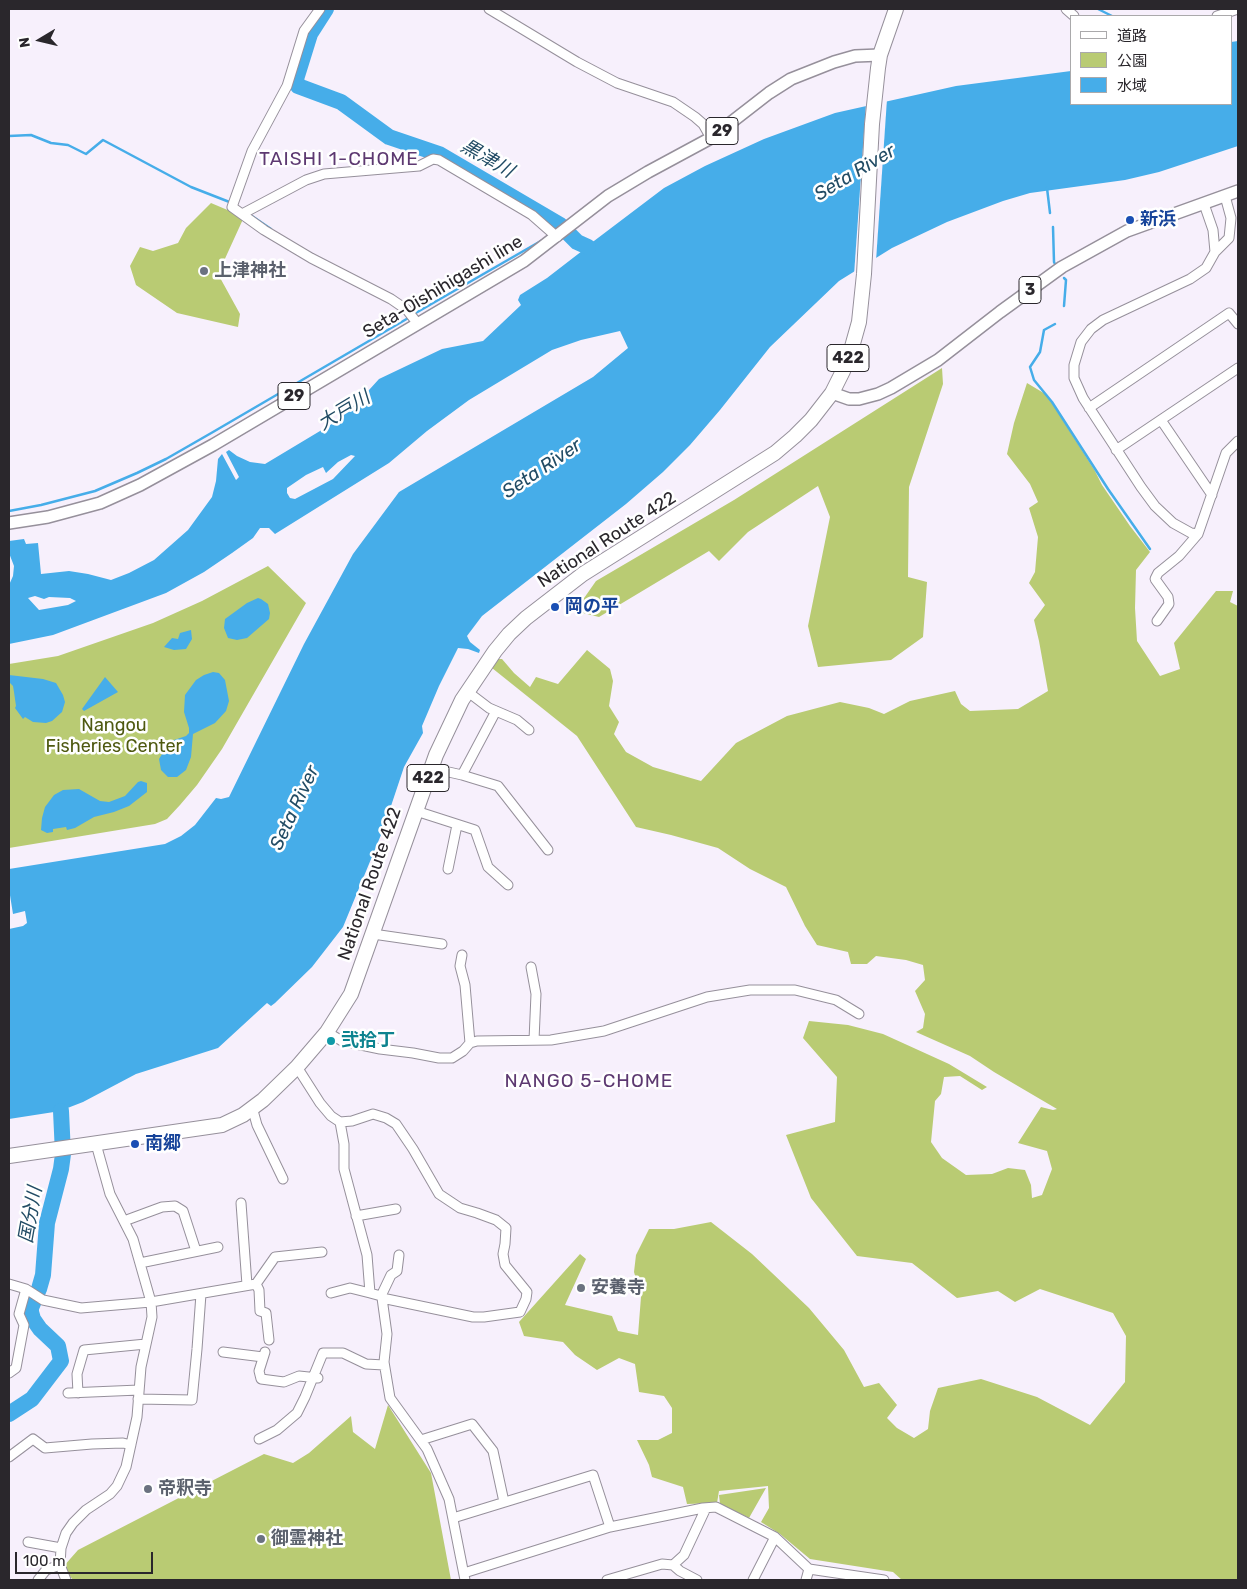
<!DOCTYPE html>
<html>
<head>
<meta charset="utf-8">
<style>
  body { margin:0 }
  #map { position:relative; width:1247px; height:1589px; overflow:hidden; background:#f7f0fc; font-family:Rubik,"Noto Sans JP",sans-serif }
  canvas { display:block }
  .frame { position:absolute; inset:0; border:10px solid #2a272c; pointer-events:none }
  .legend { position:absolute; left:1070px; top:15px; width:162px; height:90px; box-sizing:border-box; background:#fff; border:1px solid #aaa9ab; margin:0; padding:6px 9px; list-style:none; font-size:15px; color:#2a272c }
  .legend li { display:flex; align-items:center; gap:10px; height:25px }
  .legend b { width:25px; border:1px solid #aaa9ab }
  .north { position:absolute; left:15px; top:15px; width:50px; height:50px; -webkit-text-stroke:4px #fff; paint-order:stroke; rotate:261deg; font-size:14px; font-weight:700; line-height:20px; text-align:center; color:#2a272c }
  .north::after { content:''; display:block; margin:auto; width:18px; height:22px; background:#2a272c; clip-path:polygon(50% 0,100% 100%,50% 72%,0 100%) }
  .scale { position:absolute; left:15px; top:1552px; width:138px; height:22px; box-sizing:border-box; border:2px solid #2a272c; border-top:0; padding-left:6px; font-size:15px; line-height:18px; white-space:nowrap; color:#2a272c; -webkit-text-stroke:4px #fff; paint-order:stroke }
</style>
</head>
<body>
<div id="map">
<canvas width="1247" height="1589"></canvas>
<div class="frame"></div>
<ul class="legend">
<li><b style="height:6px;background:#fff"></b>道路</li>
<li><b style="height:14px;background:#b9cb73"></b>公園</li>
<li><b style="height:14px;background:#46ade9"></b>水域</li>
</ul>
<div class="north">N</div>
<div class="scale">100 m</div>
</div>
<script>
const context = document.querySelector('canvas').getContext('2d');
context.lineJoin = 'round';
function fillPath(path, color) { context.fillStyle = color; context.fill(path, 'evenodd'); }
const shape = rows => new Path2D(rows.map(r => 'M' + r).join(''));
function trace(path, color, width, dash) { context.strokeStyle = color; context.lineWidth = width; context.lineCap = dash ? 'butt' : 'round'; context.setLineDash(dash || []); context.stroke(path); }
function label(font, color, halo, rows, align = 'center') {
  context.font = font + ' Rubik,"Noto Sans JP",sans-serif'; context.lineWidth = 5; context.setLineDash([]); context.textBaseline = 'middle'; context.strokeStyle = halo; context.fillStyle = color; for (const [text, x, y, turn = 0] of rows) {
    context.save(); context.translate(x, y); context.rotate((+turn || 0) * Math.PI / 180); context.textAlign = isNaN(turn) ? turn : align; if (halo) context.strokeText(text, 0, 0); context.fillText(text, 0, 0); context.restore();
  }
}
fillPath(shape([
  [211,203,244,217,218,274,240,314,238,327,177,313,136,285,130,266,140,247,153,251,178,243,186,228],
  [942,368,943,384,909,487,908,577,927,582,923,637,891,660,818,667,808,626,830,517,818,486,748,532,719,561,709,551,599,617,575,611,596,581,734,500],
  [1027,383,1047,395,1095,471,1102,485,1130,526,1150,552,1136,570,1135,608,1137,641,1160,676,1180,669,1174,643,1216,591,1233,591,1230,602,1238,606,1238,1580,902,1580,893,1572,810,1559,780,1534,761,1522,769,1508,768,1486,719,1491,717,1503,687,1504,683,1487,652,1477,649,1465,637,1440,658,1440,672,1433,672,1408,664,1396,639,1392,635,1364,619,1358,597,1370,575,1355,563,1342,524,1336,519,1322,580,1254,586,1259,565,1305,612,1316,618,1331,638,1335,641,1297,634,1272,636,1255,649,1229,674,1229,711,1222,752,1254,809,1308,844,1350,864,1387,879,1383,897,1405,887,1418,897,1428,914,1438,928,1429,930,1411,938,1388,981,1379,1037,1397,1090,1425,1125,1382,1126,1336,1113,1313,1040,1289,1015,1302,998,1291,957,1298,912,1263,857,1256,811,1198,786,1135,835,1122,837,1077,803,1038,809,1021,848,1025,883,1034,949,1064,987,1087,982,1090,960,1076,944,1077,941,1094,935,1101,931,1142,942,1158,966,1175,992,1174,1008,1168,1025,1170,1031,1185,1032,1198,1042,1195,1052,1169,1047,1151,1018,1143,1041,1107,1053,1110,1057,1109,994,1072,970,1056,916,1032,923,1028,925,1014,915,991,925,980,923,965,906,960,876,956,867,964,851,964,848,952,817,945,805,926,786,887,750,869,718,848,671,835,636,827,577,736,492,668,495,659,502,659,514,673,530,687,536,677,558,684,587,650,610,669,613,681,609,706,619,722,614,734,626,752,653,767,701,781,736,743,787,716,840,702,869,708,884,714,910,701,955,691,961,704,970,711,1018,709,1048,691,1039,641,1034,620,1045,605,1029,583,1035,572,1038,537,1029,508,1038,502,1030,484,1007,454,1014,423],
  [268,566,306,603,222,749,197,785,180,805,167,819,155,824,9,848,9,664,58,656,153,623,202,601],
  [388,1405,431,1473,451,1580,73,1580,63,1567,78,1550,264,1454,293,1463,309,1453,351,1416,353,1432,375,1449],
  [766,1488,749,1518,720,1504,719,1495]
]), '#b9cb73');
fillPath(shape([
  [1238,41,1238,146,1159,172,1125,180,1030,193,1003,201,947,222,892,248,839,281,770,347,720,410,690,445,663,472,626,504,482,616,467,636,470,642,480,650,479,653,468,649,458,648,439,686,422,726,423,733,404,767,383,830,343,927,312,967,275,1003,271,1006,267,1003,218,1048,136,1074,83,1102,65,1109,66,1130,57,1133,54,1112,9,1119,9,929,23,926,27,923,25,911,13,914,9,889,9,869,165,844,181,836,195,825,216,798,221,799,229,797,304,644,353,554,399,492,593,377,628,348,620,331,581,340,552,350,469,400,427,431,389,463,275,534,269,528,260,528,253,538,232,553,204,572,166,593,53,635,9,644,9,620,10,621,9,585,13,576,14,566,9,553,9,541,24,539,26,544,38,543,41,574,69,571,88,574,111,580,129,573,154,560,188,530,212,497,216,481,218,459,222,454,236,480,239,477,226,452,229,450,237,456,250,462,265,464,335,422,359,401,379,379,442,349,483,341,521,305,518,300,520,295,547,278,582,251,570,236,575,233,590,244,664,188,705,166,764,139,835,113,956,86,1071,71,1071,104,1231,104,1231,42],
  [351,455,355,456,333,479,295,499,290,498,287,493,287,488,306,475,323,467,326,473,338,462],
  [35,596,44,599,49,597,70,598,76,601,68,605,39,610,28,598],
  [258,598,261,599,268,604,270,613,269,619,247,638,237,640,228,638,224,628,225,619,247,603],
  [191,630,192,639,186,649,174,650,164,647,172,638,178,639,180,633],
  [213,672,219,673,225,680,229,701,226,711,215,723,193,734,191,757,186,770,177,777,168,777,161,770,159,759,167,746,174,740,186,736,189,733,189,728,184,712,185,695,196,680,204,675],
  [9,675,43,679,56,683,63,695,65,702,62,712,52,721,46,723,33,722,25,717,23,719,15,708,16,706,14,692,13,686,9,682],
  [105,677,118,692,84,711,82,709],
  [141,781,147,783,147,792,129,806,114,812,94,817,75,828,67,830,66,827,53,829,53,832,47,833,41,830,42,818,45,807,54,795,63,790,79,789,100,801,109,802,125,796,138,782]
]), '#46ade9');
fillPath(shape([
  [887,99,876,261,854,275,866,104]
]), '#f7f0fc');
trace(shape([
  [1098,9,1112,16],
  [9,136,31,135,51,143,68,145,86,154,103,140,191,187,232,203],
  [1047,188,1050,213],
  [249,214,271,229],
  [1053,227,1054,262,1056,266],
  [554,231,560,225],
  [1064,306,1066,280,1064,278],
  [414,314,546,238],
  [1055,324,1044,330,1040,352,1030,367,1034,380,1052,402,1108,489,1150,549],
  [9,511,41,505,95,491,137,473,166,459,213,432,410,317]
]), '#46ade9', 2.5);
trace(shape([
  [326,9,310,34,296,79,298,86,341,102,389,137,439,154,560,225,577,242,588,247],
  [9,1414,32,1399,61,1361,58,1346,40,1329,33,1319,31,1312,31,1308,39,1289,43,1275,47,1223,61,1169,63,1154,61,1111]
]), '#46ade9', 16);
const minor = shape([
  [320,9,304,31,287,86,252,151,232,207,264,230,311,258,391,299,407,310,418,324],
  [489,9,577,62,617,83,673,102,695,117,703,124,711,138],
  [1066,9,1074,16],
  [1217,16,1238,9],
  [242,214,306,180,324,174,419,166,433,159,439,160,532,215,557,237],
  [1215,252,1229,238,1231,218,1225,196],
  [1089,408,1229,313,1238,324],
  [1161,420,1212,495],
  [1116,450,1238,368],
  [1198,534,1191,533,1173,523,1155,506,1141,487,1083,398,1074,378,1074,365,1081,342,1091,329,1103,320,1190,279,1206,268,1215,252,1213,230,1204,204],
  [1157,621,1169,604,1168,597,1155,579,1158,573,1179,556,1198,534,1226,453,1238,441],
  [468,692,489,708,517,720,529,730],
  [431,768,462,775,498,786,548,850],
  [462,775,496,711],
  [416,811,475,830,488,867,508,885],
  [448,869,457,825],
  [373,934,442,944],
  [462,955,460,966,465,985,470,1043],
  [531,967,536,994,534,1040],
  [327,1032,342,1041,380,1049,413,1053,439,1058,452,1058,463,1051,470,1043,477,1041,551,1040,604,1031,707,997,750,990,795,990,836,1000,859,1014],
  [297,1067,320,1103,331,1116,340,1122,344,1144,344,1169,367,1255,370,1293,381,1296,382,1298,473,1317,484,1317,520,1312,526,1299,527,1292,505,1265,503,1254,505,1244,506,1228,496,1220,477,1213,460,1208,439,1194,413,1149,396,1124,386,1118,373,1114,352,1121,340,1122],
  [252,1107,257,1125,283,1179],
  [241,1203,247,1285],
  [356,1216,396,1209],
  [124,1221,162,1207,175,1206,183,1211,196,1251],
  [140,1263,218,1247],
  [9,1284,26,1289,43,1300,81,1308,151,1302,256,1284,275,1257,322,1252],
  [256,1284,259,1290,260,1311,266,1313,269,1340],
  [331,1293,350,1288,370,1293],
  [381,1296,391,1275,397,1271,399,1255],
  [382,1298,387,1334,384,1362,390,1398,427,1449,449,1499,465,1580],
  [223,1352,263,1357],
  [265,1352,259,1371,261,1379,284,1382,299,1376,318,1378],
  [9,1373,16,1368,24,1325,19,1314,26,1289],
  [68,1393,139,1390],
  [78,1393,77,1374,84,1350,146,1344],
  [138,1399,192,1400,197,1349,201,1294],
  [259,1439,277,1430,297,1413,305,1397,323,1353,343,1353,366,1364,384,1365],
  [421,1440,472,1424,493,1451,504,1502],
  [9,1457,33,1439,45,1448,92,1444,123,1443,131,1445],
  [453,1518,593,1475,610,1527],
  [28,1542,61,1548],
  [60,1565,66,1580],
  [673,1565,684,1555,706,1508],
  [464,1573,610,1527,703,1508,716,1507,775,1537,809,1569,884,1580],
  [38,1580,46,1570,60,1565,61,1548,66,1533,73,1523,86,1510,110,1494,117,1486,126,1467,137,1417,141,1367,152,1317,151,1302,133,1239,110,1194,96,1144],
  [607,1580,662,1564,673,1565,680,1571,697,1580],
  [753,1580,775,1537],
  [806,1580,809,1569]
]);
const major = shape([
  [832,393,849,399,859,399,878,394,891,388,938,360,1000,312,1062,267,1127,231,1238,191],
  [9,523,48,517,100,503,140,485,213,445,524,261,608,196,648,172,711,138,769,93,791,79,834,62,855,56,880,55]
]);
const highway = shape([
  [9,1156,222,1125,243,1115,263,1100,297,1067,327,1032,351,994,436,755,462,700,495,651,509,634,526,618,583,574,775,453,795,436,811,420,832,393,843,371,852,347,859,322,864,274,872,124,878,68,880,55,896,9]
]);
trace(minor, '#96909b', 11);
trace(major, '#96909b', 14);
trace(highway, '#96909b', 16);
trace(minor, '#fff', 9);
trace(major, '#fff', 11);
trace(highway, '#fff', 14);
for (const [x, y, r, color] of [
  [1130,220,5,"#1a4fb4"],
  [204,271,5,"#6b7280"],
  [555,607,5,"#1a4fb4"],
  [331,1041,5,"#0f9aa8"],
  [135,1144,5,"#1a4fb4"],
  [581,1288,5,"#6b7280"],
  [148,1489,5,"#6b7280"],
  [261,1539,5,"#6b7280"]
]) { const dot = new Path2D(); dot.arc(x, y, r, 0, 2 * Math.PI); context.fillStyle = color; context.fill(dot); trace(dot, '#fff', 2); }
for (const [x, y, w] of [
  [722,131,32],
  [1030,290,22],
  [848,358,42],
  [294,396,32],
  [428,778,42]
]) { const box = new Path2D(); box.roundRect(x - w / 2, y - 13.5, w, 27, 4); context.fillStyle = '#fff'; context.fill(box); trace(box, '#2a272c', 1); }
label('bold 16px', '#2a272c', null, [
  ["29",722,131],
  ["3",1030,290],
  ["422",848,358],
  ["29",294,396],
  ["422",428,778]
]);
label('bold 18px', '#164399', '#fff', [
  ["新浜",1140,220],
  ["岡の平",565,607],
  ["南郷",145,1144]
], 'left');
label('bold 18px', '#5b616d', '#fff', [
  ["上津神社",214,271],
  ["安養寺",591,1288],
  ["帝釈寺",158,1489],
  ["御霊神社",271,1539]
], 'left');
label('18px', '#2a272c', '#fff', [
  ["Seta-Oishihigashi line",443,287,-31],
  ["National Route 422",607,540,-33],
  ["National Route 422",370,884,-71]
]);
label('18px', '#4e5910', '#fff', [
  ["Nangou",114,726],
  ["Fisheries Center",114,747]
]);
label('bold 18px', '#0d838f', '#fff', [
  ["弐拾丁",341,1041]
], 'left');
label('italic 19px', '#224c65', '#fff', [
  ["黒津川",487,159,30],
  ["Seta River",855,173,-31],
  ["大戸川",344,411,-31],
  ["Seta River",542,469,-34],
  ["Seta River",295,808,-65],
  ["国分川",31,1215,-80]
]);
context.letterSpacing = '1px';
label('19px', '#5d3971', '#fff', [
  ["TAISHI 1-CHOME",339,160],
  ["NANGO 5-CHOME",589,1082]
]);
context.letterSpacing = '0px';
</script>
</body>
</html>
